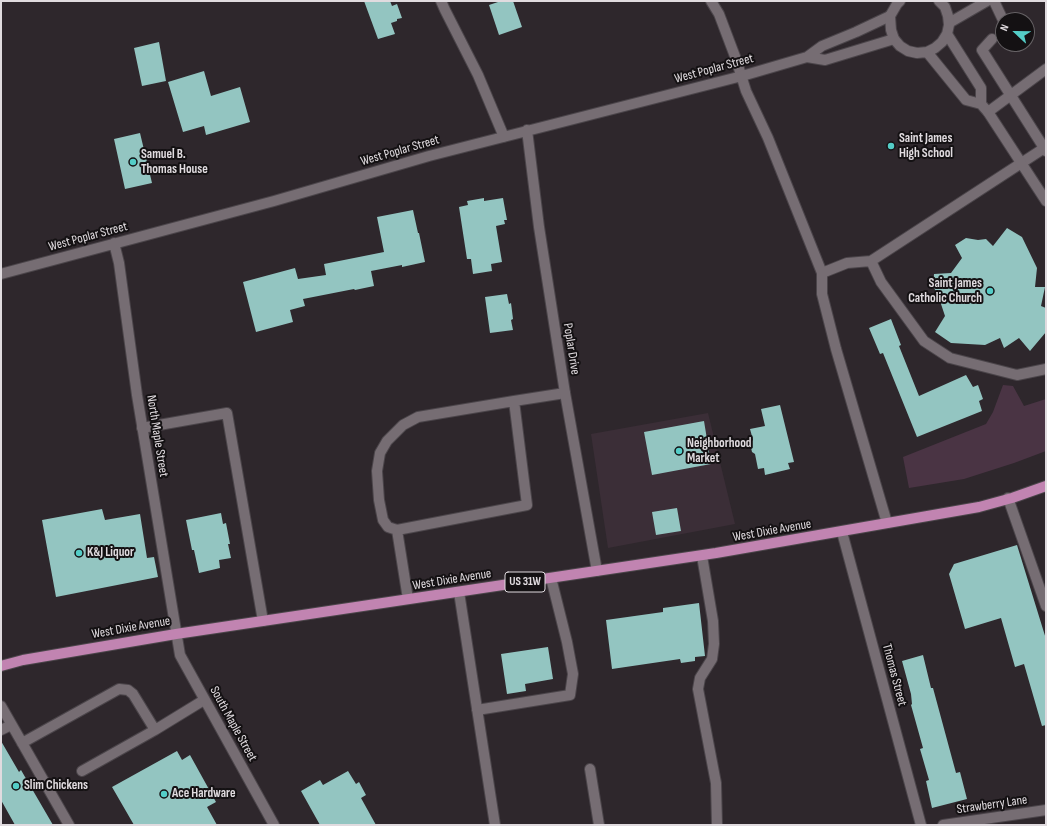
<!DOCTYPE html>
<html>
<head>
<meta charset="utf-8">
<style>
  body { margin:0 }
  #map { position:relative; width:1047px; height:826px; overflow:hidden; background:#2e272c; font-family:"Sofia Sans Condensed",sans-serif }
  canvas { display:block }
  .frame { position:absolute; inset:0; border:2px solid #e0dbdf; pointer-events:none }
  .north { position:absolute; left:995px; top:12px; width:40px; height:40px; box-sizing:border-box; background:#141113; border:1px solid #666265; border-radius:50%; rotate:292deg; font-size:11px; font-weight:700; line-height:16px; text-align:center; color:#e0dbdf }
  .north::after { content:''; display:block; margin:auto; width:14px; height:18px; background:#54cdc7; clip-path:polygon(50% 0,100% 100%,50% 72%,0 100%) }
</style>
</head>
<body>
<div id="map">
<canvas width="1047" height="826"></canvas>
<div class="frame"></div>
<div class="north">N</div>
</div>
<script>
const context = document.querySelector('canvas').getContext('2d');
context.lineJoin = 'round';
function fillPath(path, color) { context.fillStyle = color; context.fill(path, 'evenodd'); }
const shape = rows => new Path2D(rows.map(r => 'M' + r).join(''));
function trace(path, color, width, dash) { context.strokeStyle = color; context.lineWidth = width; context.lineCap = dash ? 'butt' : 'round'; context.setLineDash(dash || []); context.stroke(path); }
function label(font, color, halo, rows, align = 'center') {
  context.font = font + ' "Sofia Sans Condensed",sans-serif'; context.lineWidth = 4; context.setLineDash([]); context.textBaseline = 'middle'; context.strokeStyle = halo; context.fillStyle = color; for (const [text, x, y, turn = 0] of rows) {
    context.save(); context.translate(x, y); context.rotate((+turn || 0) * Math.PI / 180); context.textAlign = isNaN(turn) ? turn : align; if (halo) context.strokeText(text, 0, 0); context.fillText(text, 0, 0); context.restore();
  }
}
fillPath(shape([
  [708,413,735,524,608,548,591,434]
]), '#3b2e37');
fillPath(shape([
  [1003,385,1013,386,1024,406,1046,399,1046,451,1014,463,964,479,909,488,903,457,986,424,993,412]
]), '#4a3444');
fillPath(shape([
  [364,1,390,1,392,6,397,4,402,18,397,19,397,21,391,23,395,34,378,39],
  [501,1,513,1,522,27,499,35,489,5],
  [159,42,166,81,142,86,134,48],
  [204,71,211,96,240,87,250,122,206,135,204,126,183,132,168,82],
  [140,133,152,183,125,189,114,139],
  [484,198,484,201,503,198,507,220,504,220,505,224,496,226,502,262,491,264,492,271,473,274,471,259,467,259,459,207,468,205,467,201],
  [413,210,418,233,419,233,425,262,402,267,402,265,371,271,374,286,355,290,354,289,303,299,305,306,290,310,293,322,256,332,243,282,295,268,298,279,326,275,324,264,384,252,377,217],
  [1007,228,1022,237,1037,268,1035,287,1045,287,1041,306,1046,308,1046,332,1030,351,1019,338,1004,348,1000,338,985,345,951,343,935,332,945,316,938,295,933,286,934,274,951,273,962,258,955,245,966,238,978,240,986,239,993,246],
  [507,294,509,304,511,303,513,319,511,320,513,330,490,333,485,297],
  [891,319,901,345,899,346,919,396,966,375,973,387,978,385,983,399,979,401,982,411,917,437,883,353,880,354,869,328],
  [780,405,794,462,788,463,790,469,765,475,764,468,758,469,755,454,752,452,750,443,753,440,750,429,765,426,761,409],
  [704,421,711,464,652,475,644,432],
  [677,508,681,531,656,535,652,512],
  [102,509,105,520,140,514,147,558,154,557,158,577,56,597,42,520],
  [221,513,223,524,226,523,230,544,228,544,231,558,219,560,220,568,199,573,194,550,192,550,186,520],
  [1017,545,1046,639,1046,725,1042,726,1024,664,1015,667,1001,618,965,629,949,574,954,564],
  [699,603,705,656,695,657,695,661,681,663,680,659,612,669,606,620,663,612,663,608],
  [548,647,553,679,525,684,526,691,507,694,501,654],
  [923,655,931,688,933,688,956,773,960,772,967,799,932,808,926,781,929,780,920,749,923,748,911,705,912,704,911,694,902,661],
  [1,741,19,772,21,770,53,825,15,825,1,800],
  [177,751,182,760,190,755,216,802,207,807,217,825,134,825,112,787],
  [348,771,356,784,359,782,366,795,361,798,376,825,320,825,301,791,320,780,323,785]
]), '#93c5c1');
const lane = shape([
  [711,1,719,14,736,59,746,91,768,138,822,273,822,294,836,349,887,523],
  [994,1,1003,20],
  [992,39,982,50,1046,151],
  [988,112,1046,69],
  [871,261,1046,147],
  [822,273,847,263,871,261,881,282,924,341,950,358,1017,375,1046,369],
  [142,428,227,413,263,621],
  [1008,498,1046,606],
  [397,530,388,527,383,520,379,500,377,471,380,453,387,441,403,425,418,417,514,401],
  [702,556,713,621,714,644,712,659,700,678,698,689,716,783,717,825],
  [459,592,495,825],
  [408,599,397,530,527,505,514,401,565,393],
  [1,706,69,825],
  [477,710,570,695,573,674,567,642,551,578],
  [1,730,11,725],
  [22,743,119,689,128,690,133,694,155,730,204,700],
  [590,769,599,825],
  [82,771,155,730]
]);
const street = shape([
  [441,1,445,10,478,75,504,137],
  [949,23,987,1],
  [807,57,825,60,894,39],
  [527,130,539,227,565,393,597,571],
  [114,243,119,263,137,395,180,655,274,825],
  [1,274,274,201,429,156,742,76,807,57,822,46,856,32,890,16],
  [842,532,921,825],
  [943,825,1046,810]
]);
const secondary = shape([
  [900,1,897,4,890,16,891,30,894,39,900,46,908,51,917,53,927,52,935,48,942,42,947,34,949,25,948,16,945,7,939,1],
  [947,34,981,88,981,104],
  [927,52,966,100,981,104,988,112,1046,201]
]);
const primary = shape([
  [1,666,23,660,176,634,716,553,979,507,1012,498,1046,486]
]);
trace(lane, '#4b454a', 12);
trace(street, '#4b454a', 12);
trace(secondary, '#4b454a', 12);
trace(primary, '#4b454a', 12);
trace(lane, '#766d73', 10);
trace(street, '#766d73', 10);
trace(secondary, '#766d73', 10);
trace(primary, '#c184b1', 10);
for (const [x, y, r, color] of [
  [891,146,4,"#54cdc7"],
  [133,162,4,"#54cdc7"],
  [990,291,4,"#54cdc7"],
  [679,451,4,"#54cdc7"],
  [79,553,4,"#54cdc7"],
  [16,786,4,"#54cdc7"],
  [164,794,4,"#54cdc7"]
]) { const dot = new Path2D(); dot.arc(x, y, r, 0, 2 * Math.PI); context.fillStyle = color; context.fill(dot); trace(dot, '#141113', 1.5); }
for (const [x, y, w] of [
  [525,582,40]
]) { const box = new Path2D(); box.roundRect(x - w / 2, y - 10, w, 20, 3); context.fillStyle = '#141113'; context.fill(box); trace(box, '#e0dbdf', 1); }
label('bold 12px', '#e0dbdf', null, [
  ["US 31W",525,582]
]);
label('13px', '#e0dbdf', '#141113', [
  ["West Poplar Street",714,69,-15],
  ["West Poplar Street",400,151,-16],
  ["West Poplar Street",88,237,-15],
  ["Poplar Drive",571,349,81],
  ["North Maple Street",157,436,81],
  ["West Dixie Avenue",772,531,-10],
  ["West Dixie Avenue",452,580,-9],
  ["West Dixie Avenue",131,628,-10],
  ["Thomas Street",894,675,75],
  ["South Maple Street",233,724,61],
  ["Strawberry Lane",992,805,-8]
]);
label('bold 13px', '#e0dbdf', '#141113', [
  ["Saint James",899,139],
  ["High School",899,154],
  ["Samuel B.",141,155],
  ["Thomas House",141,170],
  ["Saint James",982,284,"right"],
  ["Catholic Church",982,299,"right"],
  ["Neighborhood",687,444],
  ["Market",687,459],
  ["K&J Liquor",87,553],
  ["Slim Chickens",24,786],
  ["Ace Hardware",172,794]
], 'left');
</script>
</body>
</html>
